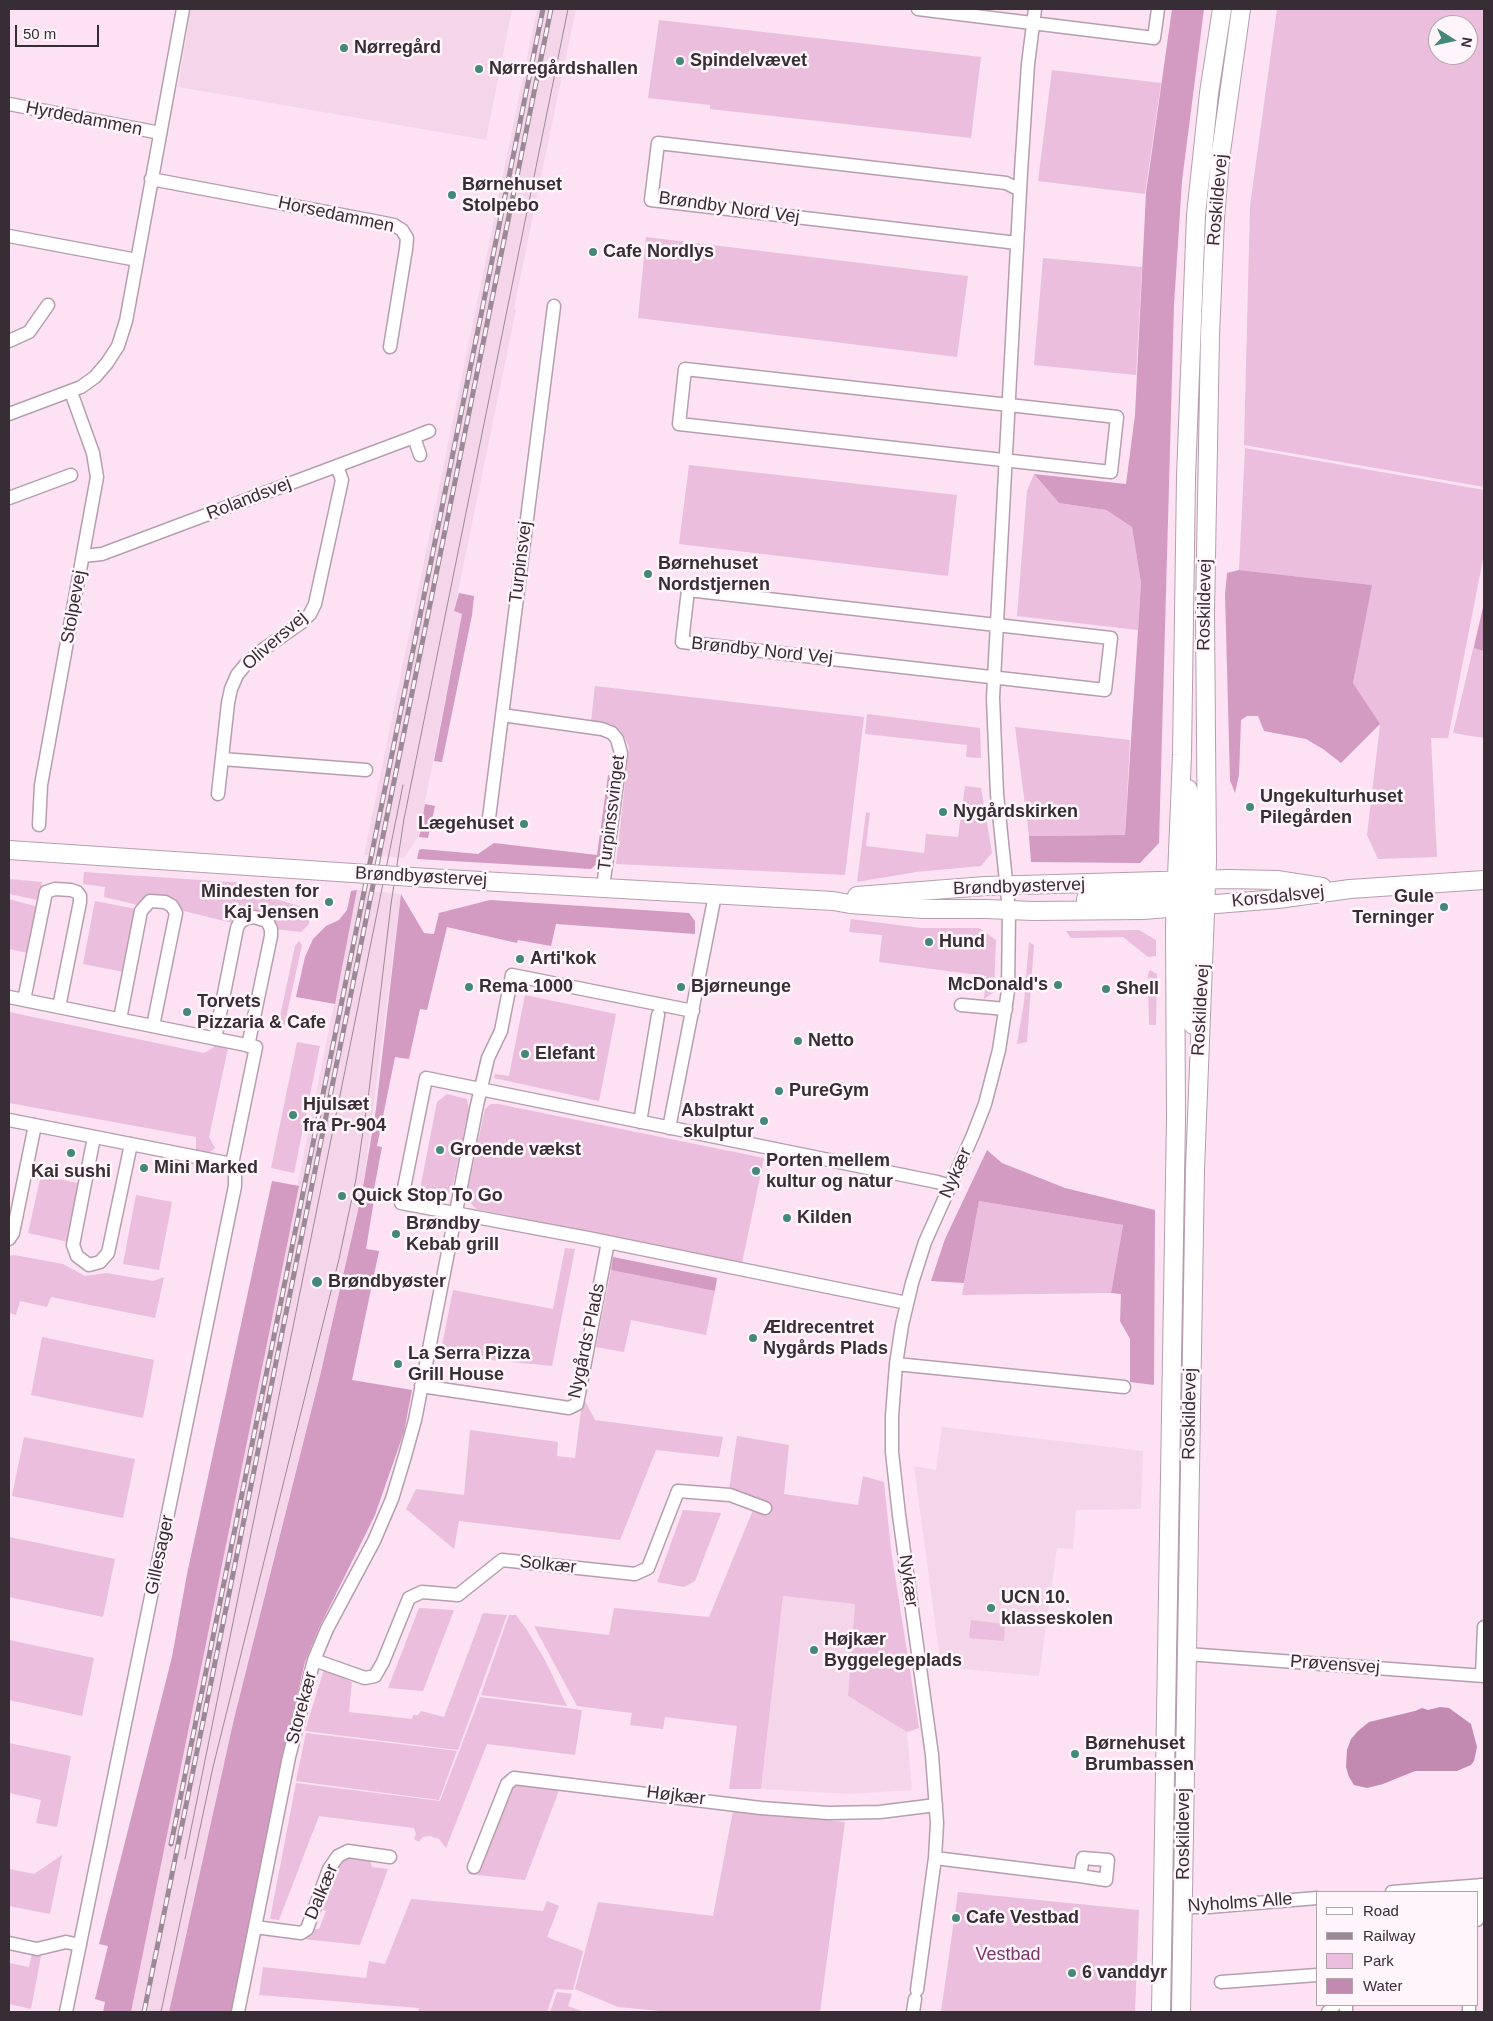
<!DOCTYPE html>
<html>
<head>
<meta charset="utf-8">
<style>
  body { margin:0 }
  #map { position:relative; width:1493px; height:2021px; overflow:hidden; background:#fce2f3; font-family:Helvetica,sans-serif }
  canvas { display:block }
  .frame { position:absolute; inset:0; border:10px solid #372d34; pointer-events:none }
  .legend { position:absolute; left:1316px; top:1891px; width:162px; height:115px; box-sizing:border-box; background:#fff5fb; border:1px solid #afa5ab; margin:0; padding:6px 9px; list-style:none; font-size:15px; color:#372d34 }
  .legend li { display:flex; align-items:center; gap:10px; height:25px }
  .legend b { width:25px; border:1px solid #afa5ab }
  .north { position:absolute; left:1428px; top:15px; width:50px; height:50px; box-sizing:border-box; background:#fff5fb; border:1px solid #afa5ab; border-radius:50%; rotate:100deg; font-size:14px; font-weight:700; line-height:20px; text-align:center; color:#372d34 }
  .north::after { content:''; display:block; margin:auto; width:18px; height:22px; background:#44887c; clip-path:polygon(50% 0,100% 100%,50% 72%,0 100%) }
  .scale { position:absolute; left:15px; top:25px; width:84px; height:22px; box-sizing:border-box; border:2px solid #372d34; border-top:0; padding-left:6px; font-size:15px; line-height:18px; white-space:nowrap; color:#372d34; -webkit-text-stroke:4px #fff5fb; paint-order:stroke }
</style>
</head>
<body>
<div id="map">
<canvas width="1493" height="2021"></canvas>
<div class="frame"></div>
<ul class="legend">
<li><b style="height:6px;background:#fff"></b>Road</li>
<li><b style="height:6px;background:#9b8995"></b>Railway</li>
<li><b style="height:14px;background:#eabedc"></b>Park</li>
<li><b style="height:14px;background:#c28ab1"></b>Water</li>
</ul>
<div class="north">N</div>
<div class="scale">50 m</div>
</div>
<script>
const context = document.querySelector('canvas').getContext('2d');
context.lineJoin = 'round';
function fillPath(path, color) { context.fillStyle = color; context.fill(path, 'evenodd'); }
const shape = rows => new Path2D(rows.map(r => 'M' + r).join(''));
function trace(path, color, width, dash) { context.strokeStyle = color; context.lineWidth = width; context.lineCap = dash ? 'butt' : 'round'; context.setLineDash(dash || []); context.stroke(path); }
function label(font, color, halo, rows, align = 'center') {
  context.font = font + ' Helvetica,sans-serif'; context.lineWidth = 5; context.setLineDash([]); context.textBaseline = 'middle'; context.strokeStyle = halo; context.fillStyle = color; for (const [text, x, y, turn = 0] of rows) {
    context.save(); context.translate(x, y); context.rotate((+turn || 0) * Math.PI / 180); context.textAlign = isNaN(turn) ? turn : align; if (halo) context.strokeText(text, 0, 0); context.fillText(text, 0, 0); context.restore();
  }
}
fillPath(shape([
  [191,9,512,9,486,140,178,87],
  [537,9,576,9,539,186,514,309,516,310,454,611,462,614,418,837,404,858,364,855],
  [357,890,401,894,363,1187,320,1376,194,1897,169,2012,131,2012],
  [942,1427,1143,1451,1141,1509,1076,1510,1073,1549,1057,1548,1039,1676,941,1667,914,1466,936,1470],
  [783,1596,855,1604,848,1696,907,1732,912,1790,850,1794,761,1789]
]), '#f5d5ea');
fillPath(shape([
  [1277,9,1484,9,1484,487,1244,445,1250,206],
  [1438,25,1468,25,1468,55,1438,55],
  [659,20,981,57,971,138,710,109,710,105,648,98],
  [1052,70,1161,83,1145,194,1038,181],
  [646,237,968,276,957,357,638,318],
  [1043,258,1142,267,1136,375,1034,365],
  [1245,448,1484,490,1484,554,1448,738,1431,738,1437,857,1378,859,1367,835,1380,725,1353,683,1371,585,1239,570],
  [689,465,957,495,948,576,679,544],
  [1034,474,1059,503,1106,510,1132,527,1141,583,1138,630,1017,616,1027,491],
  [1484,603,1484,738,1453,733],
  [595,686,864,717,845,875,616,864,629,748,625,738,620,730,611,724,591,721],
  [867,714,980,728,981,758,966,757,967,745,865,734],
  [1015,727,1130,740,1125,835,1029,836],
  [965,786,981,788,992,853,981,866,916,872,857,882,866,812,870,813,866,846,924,853,926,834,958,837],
  [84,872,244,883,245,892,272,898,306,908,309,916,309,924,301,932,275,929,239,917,232,923,180,910,145,898,140,901,138,905,104,897,105,887,83,884],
  [9,879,42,882,38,900,9,894],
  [9,899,38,907,28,953,9,949],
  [95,901,136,909,124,972,83,964],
  [851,919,921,928,979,928,996,940,994,992,984,999,986,976,879,962,882,935,849,932],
  [1139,930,1156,940,1156,956,1148,957,1123,937,1071,938,1066,931],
  [299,941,302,945,284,1027,278,1026,295,946],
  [1029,942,1034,945,1027,1042,1017,1044,1024,1002],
  [1150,970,1157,974,1156,1025,1149,1025,1148,974],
  [525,995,616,1014,599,1101,494,1078,495,1074,509,1076],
  [9,1012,204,1053,216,1046,228,1048,209,1137,215,1148,209,1153,196,1150,196,1137,9,1103],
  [297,1042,320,1046,294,1173,271,1168],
  [447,1094,467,1099,469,1110,452,1189,445,1199,428,1197,421,1184,437,1102],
  [491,1104,498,1104,764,1158,742,1263,476,1209,466,1198,485,1109],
  [41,1175,81,1184,68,1242,28,1233],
  [136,1195,172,1202,159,1270,123,1264],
  [979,1201,1123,1225,1111,1293,962,1295],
  [565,1248,575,1249,552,1366,440,1355,453,1290,553,1309],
  [14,1255,63,1264,85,1276,106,1273,153,1281,164,1277,155,1318,51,1297,47,1307,20,1301,16,1315,9,1313,9,1256],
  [611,1270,715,1291,706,1335,631,1320,624,1352,596,1347],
  [42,1337,154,1360,143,1418,31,1395],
  [585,1401,595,1420,723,1437,719,1457,656,1450,620,1540,459,1521,454,1549,406,1509,416,1489,464,1495,470,1430,558,1442,557,1456,575,1458,581,1410],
  [737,1436,789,1445,784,1494,858,1505,863,1476,884,1482,891,1550,919,1728,907,1732,848,1696,855,1604,783,1596,761,1789,729,1789,737,1726,665,1717,663,1729,630,1725,632,1713,577,1706,534,1626,609,1635,614,1608,709,1617,753,1510,729,1490],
  [24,1437,135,1459,123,1518,12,1496],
  [683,1510,721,1513,695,1581,684,1587,657,1582],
  [9,1537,115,1559,103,1617,9,1597],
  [419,1608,454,1610,423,1691,388,1688],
  [483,1613,507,1615,458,1750,305,1731,324,1669,352,1682,349,1712,412,1719,413,1715,418,1715,421,1711,444,1717],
  [509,1615,516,1615,527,1630,545,1660,567,1706,481,1695],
  [971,1620,1005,1624,1004,1641,969,1638],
  [9,1640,94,1658,82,1716,9,1700],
  [480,1697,582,1710,575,1755,487,1744,446,1848,439,1839,430,1836,423,1837,419,1842,414,1839,416,1834,414,1828,319,1816,279,1920,270,1919,296,1783,440,1801],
  [306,1733,457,1751,439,1800,296,1781],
  [9,1743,71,1756,57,1827,36,1823,41,1800,9,1793],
  [506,1781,560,1788,525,1880,468,1874],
  [733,1811,845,1822,820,2012,670,2012,618,2007,575,1989,598,1902,713,1916],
  [62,1855,50,1914,9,1906,9,1869,34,1874],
  [351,1858,370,1860,372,1867,388,1869,360,1945,303,1939,314,1929,319,1929,326,1911,321,1909,337,1866,343,1860],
  [958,1892,1139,1910,1135,2012,941,2012],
  [411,1899,543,1911,547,1901,559,1906,547,1937,583,1951,573,1990,555,1989,547,2012,418,2012,419,2008,259,1995,263,1967,366,1978,369,1961,385,1964],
  [32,1954,41,1956,31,2009,9,2004,9,1963,29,1967],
  [557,1992,572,1994,568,2006,584,2012,550,2012]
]), '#eabedc');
fillPath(shape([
  [1172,9,1204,9,1182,181,1174,305,1159,843,1140,863,1031,862,1029,836,1125,835,1141,583,1132,527,1106,510,1059,503,1034,474,1126,484,1135,415,1146,193],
  [1239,570,1372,585,1353,683,1380,724,1341,763,1323,749,1306,739,1264,731,1258,716,1247,716,1241,720,1239,775,1235,793,1230,780,1225,594,1227,573],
  [459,593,474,596,472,615,442,762,434,761,462,614,454,611],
  [1484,603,1484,651,1474,648],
  [608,775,611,775,599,862,591,869,417,859,419,850,422,849,478,854,494,843,597,855],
  [425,804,435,806,428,838,419,837],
  [357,890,335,1004,296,997,305,957,313,939,326,926,339,920,347,910,351,891],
  [401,894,424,933,434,934,439,913,490,900,689,913,695,921,695,934,556,924,551,946,518,940,517,943,447,927,427,1010,420,1009,409,1059,395,1057,377,1146,382,1147,374,1189,363,1187,376,1109],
  [987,1150,1002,1163,1065,1188,1155,1210,1154,1385,1130,1382,1130,1339,1120,1321,1121,1294,1111,1293,1123,1225,979,1201,964,1283,931,1281,945,1239],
  [272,1181,299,1186,131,2012,103,2012,105,2002,95,1999,108,1946,99,1944,172,1657,187,1574],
  [361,1197,374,1200,366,1249,379,1251,352,1380,412,1390,404,1432,375,1515,319,1628,305,1662,279,1772,232,2012,169,2012,234,1719,320,1376],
  [613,1257,717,1278,715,1291,611,1270]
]), '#d39ac2');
fillPath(shape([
  [1440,1707,1449,1708,1471,1724,1477,1747,1474,1761,1471,1765,1457,1771,1415,1771,1383,1784,1367,1788,1354,1785,1349,1777,1346,1767,1347,1750,1351,1739,1358,1731,1369,1722,1415,1711,1422,1708,1428,1710]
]), '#c28ab1');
const street = shape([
  [918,9,1154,38,1158,9],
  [9,104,160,133],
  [151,179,369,220,394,225,402,230,407,238,406,249,390,347],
  [9,236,137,260],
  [1017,243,651,200,658,143,1006,183,1020,190],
  [9,341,29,332,48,305],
  [685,369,1117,417,1111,472,679,424,685,369],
  [9,414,81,387,95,377,107,363,118,346,126,321,183,9],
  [414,437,429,431],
  [9,498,71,475],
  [83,556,102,554,414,437,420,455],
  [688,590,1111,638,1105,690,682,642,688,590],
  [502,715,602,729,612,733,617,739,621,753,603,887],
  [222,759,366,770],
  [218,794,228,703,231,689,237,675,246,664,257,654,302,622,310,614,315,604,342,480,337,466],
  [489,818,554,306],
  [39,825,41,785,97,477,93,453,71,392],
  [9,997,256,1047,232,1164,235,1176,235,1186,66,2012],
  [24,1000,46,892,55,889,71,890,77,892,80,896,80,902,59,1007],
  [961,1005,1006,1009],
  [120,1019,141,911,150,901,165,902,172,906,176,913,153,1026],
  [215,1039,237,928,240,922,247,918,254,917,267,921,271,929,271,936,248,1046],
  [9,1120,232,1164],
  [640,1122,658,1015],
  [669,1128,715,895],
  [94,1137,73,1245,77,1256,89,1265,100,1262,108,1253,131,1144],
  [9,1239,13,1233,35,1125],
  [907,1303,588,1238,401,1203,426,1078,937,1182,950,1186],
  [896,1364,1124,1387],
  [421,1386,569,1408,577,1404,608,1242],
  [1187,1654,1484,1676],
  [314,1660,365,1678,375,1676,383,1662,409,1598,422,1592,458,1595,502,1560,635,1574,648,1568,678,1491,730,1495,765,1508],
  [1482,1675,1484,1627],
  [935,1858,1080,1876,1106,1880,1108,1860,1083,1858,1080,1876],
  [474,1867,507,1784,514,1778,761,1808,828,1813,880,1812,936,1805],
  [1392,1892,1484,1885],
  [1183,1907,1208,1907,1317,1898],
  [1477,1920,1480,1885],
  [255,1927,301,1933,307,1929,329,1869,338,1856,348,1851,390,1857],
  [9,1943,37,1949,66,1942,80,1945],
  [1221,1982,1317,1975],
  [917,1990,935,1858,937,1823,932,1755,899,1515,892,1452,892,1416,896,1364,902,1325,912,1283,925,1242,973,1135,985,1104,999,1050,1008,991,1009,910,997,794,993,698,1021,172,1028,64,1035,9],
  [238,2012,289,1757,314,1660,327,1629,374,1541,392,1499,405,1456,415,1420,477,1105,488,1058,501,1031,512,975,693,1011],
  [913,2012,915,1999],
  [1328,2012,1335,2005],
  [1346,2012,1346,2005],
  [1469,2012,1469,2005]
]);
const secondary = shape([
  [1188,789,1192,813,1193,892],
  [9,850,338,872],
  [428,878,833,901,850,904,923,909,986,909,1033,911,1143,910,1278,899,1350,889,1484,880],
  [1185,895,1189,915,1189,1000,1193,1025],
  [857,896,985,886,1229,879,1277,880,1322,887],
  [1086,899,1178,895],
  [1161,2012,1176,1118,1175,926,1182,755,1186,477,1196,215,1209,93,1222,9],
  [1181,2012,1195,1169,1207,861,1205,612,1210,335,1215,218,1220,159,1241,9]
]);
trace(street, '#b69eae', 15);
trace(secondary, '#b69eae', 20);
trace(street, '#fff', 12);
trace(secondary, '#fff', 18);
trace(shape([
  [185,1859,403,785],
  [161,2012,213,1767,339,1259,356,1179,369,1091,391,904,404,819,568,9]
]), '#9b8995', 1);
const rail = shape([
  [171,1844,543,9],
  [144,2012,551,9]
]);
trace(rail, '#9b8995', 5);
trace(rail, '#fff5fb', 3, [9]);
const secondaryBridge = shape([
  [338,872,428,878]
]);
trace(secondaryBridge, '#b69eae', 20, []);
trace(secondaryBridge, '#fff', 18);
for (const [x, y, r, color] of [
  [344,48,5,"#44887c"],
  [680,61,5,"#44887c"],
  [479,69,5,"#44887c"],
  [452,195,5,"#44887c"],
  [593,252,5,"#44887c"],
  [648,574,5,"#44887c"],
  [1250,807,5,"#44887c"],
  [943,812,5,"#44887c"],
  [524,824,5,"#44887c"],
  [329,902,5,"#44887c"],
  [1444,907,5,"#44887c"],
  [929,942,5,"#44887c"],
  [520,959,5,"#44887c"],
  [1058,985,5,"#44887c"],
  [469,987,5,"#44887c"],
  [681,987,5,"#44887c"],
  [1106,989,5,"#44887c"],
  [187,1012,5,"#44887c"],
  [798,1041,5,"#44887c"],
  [525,1054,5,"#44887c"],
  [779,1091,5,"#44887c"],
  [293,1115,5,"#44887c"],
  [764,1121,5,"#44887c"],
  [440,1150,5,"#44887c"],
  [71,1153,5,"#44887c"],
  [144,1168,5,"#44887c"],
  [756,1171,5,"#44887c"],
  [342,1196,5,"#44887c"],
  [787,1218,5,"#44887c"],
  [396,1234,5,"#44887c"],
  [317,1282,6,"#44887c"],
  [753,1338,5,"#44887c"],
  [398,1364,5,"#44887c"],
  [991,1608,5,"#44887c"],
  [814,1650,5,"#44887c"],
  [1075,1754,5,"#44887c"],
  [956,1918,5,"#44887c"],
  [1072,1973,5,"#44887c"]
]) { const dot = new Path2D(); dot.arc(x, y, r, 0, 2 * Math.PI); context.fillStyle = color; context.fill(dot); trace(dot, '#fff5fb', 2); }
label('bold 18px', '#372d34', '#fff5fb', [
  ["Nørregård",354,48],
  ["Spindelvævet",690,61],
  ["Nørregårdshallen",489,69],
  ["Børnehuset",462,185],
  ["Stolpebo",462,206],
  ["Cafe Nordlys",603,252],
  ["Børnehuset",658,564],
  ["Nordstjernen",658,585],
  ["Ungekulturhuset",1260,797],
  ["Pilegården",1260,818],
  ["Nygårdskirken",953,812],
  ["Lægehuset",514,824,"right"],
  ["Mindesten for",319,892,"right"],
  ["Kaj Jensen",319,913,"right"],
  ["Gule",1434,897,"right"],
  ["Terninger",1434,918,"right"],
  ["Hund",939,942],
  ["Arti'kok",530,959],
  ["McDonald's",1048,985,"right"],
  ["Rema 1000",479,987],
  ["Bjørneunge",691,987],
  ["Shell",1116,989],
  ["Torvets",197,1002],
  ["Pizzaria & Cafe",197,1023],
  ["Netto",808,1041],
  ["Elefant",535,1054],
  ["PureGym",789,1091],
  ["Hjulsæt",303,1105],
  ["fra Pr-904",303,1126],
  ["Abstrakt",754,1111,"right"],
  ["skulptur",754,1132,"right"],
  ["Groende vækst",450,1150],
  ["Porten mellem",766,1161],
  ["kultur og natur",766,1182],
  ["Mini Marked",154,1168],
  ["Kai sushi",71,1172,"center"],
  ["Quick Stop To Go",352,1196],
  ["Kilden",797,1218],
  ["Brøndby",406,1224],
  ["Kebab grill",406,1245],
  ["Brøndbyøster",328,1282],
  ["Ældrecentret",763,1328],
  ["Nygårds Plads",763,1349],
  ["La Serra Pizza",408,1354],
  ["Grill House",408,1375],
  ["UCN 10.",1001,1598],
  ["klasseskolen",1001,1619],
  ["Højkær",824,1640],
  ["Byggelegeplads",824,1661],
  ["Børnehuset",1085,1744],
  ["Brumbassen",1085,1765],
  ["Cafe Vestbad",966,1918],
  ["6 vanddyr",1082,1973]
], 'left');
label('18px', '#372d34', '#fff5fb', [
  ["Hyrdedammen",84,119,11],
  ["Roskildevej",1218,200,-85],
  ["Brøndby Nord Vej",729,208,8],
  ["Horsedammen",336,215,12],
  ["Rolandsvej",249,499,-21],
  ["Turpinsvej",521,562,-83],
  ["Roskildevej",1205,605,-89],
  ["Stolpevej",74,607,-80],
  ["Oliversvej",275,641,-41],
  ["Brøndby Nord Vej",762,651,6],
  ["Turpinssvinget",612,813,-83],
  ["Brøndbyøstervej",421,877,3],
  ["Brøndbyøstervej",1019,887,-2],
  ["Korsdalsvej",1278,897,-6],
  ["Roskildevej",1201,1010,-87],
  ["Nykær",956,1173,-66],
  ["Nygårds Plads",587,1341,-78],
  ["Roskildevej",1190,1414,-89],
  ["Gillesager",160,1555,-78],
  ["Solkær",548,1565,6],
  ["Nykær",908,1581,82],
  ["Prøvensvej",1335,1665,4],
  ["Storekær",302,1708,-75],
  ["Højkær",676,1796,7],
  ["Roskildevej",1184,1834,-90],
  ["Dalkær",322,1892,-67],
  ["Nyholms Alle",1240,1903,-4]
]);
label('18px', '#7a3669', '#fff5fb', [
  ["Vestbad",1008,1955]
]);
</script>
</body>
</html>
